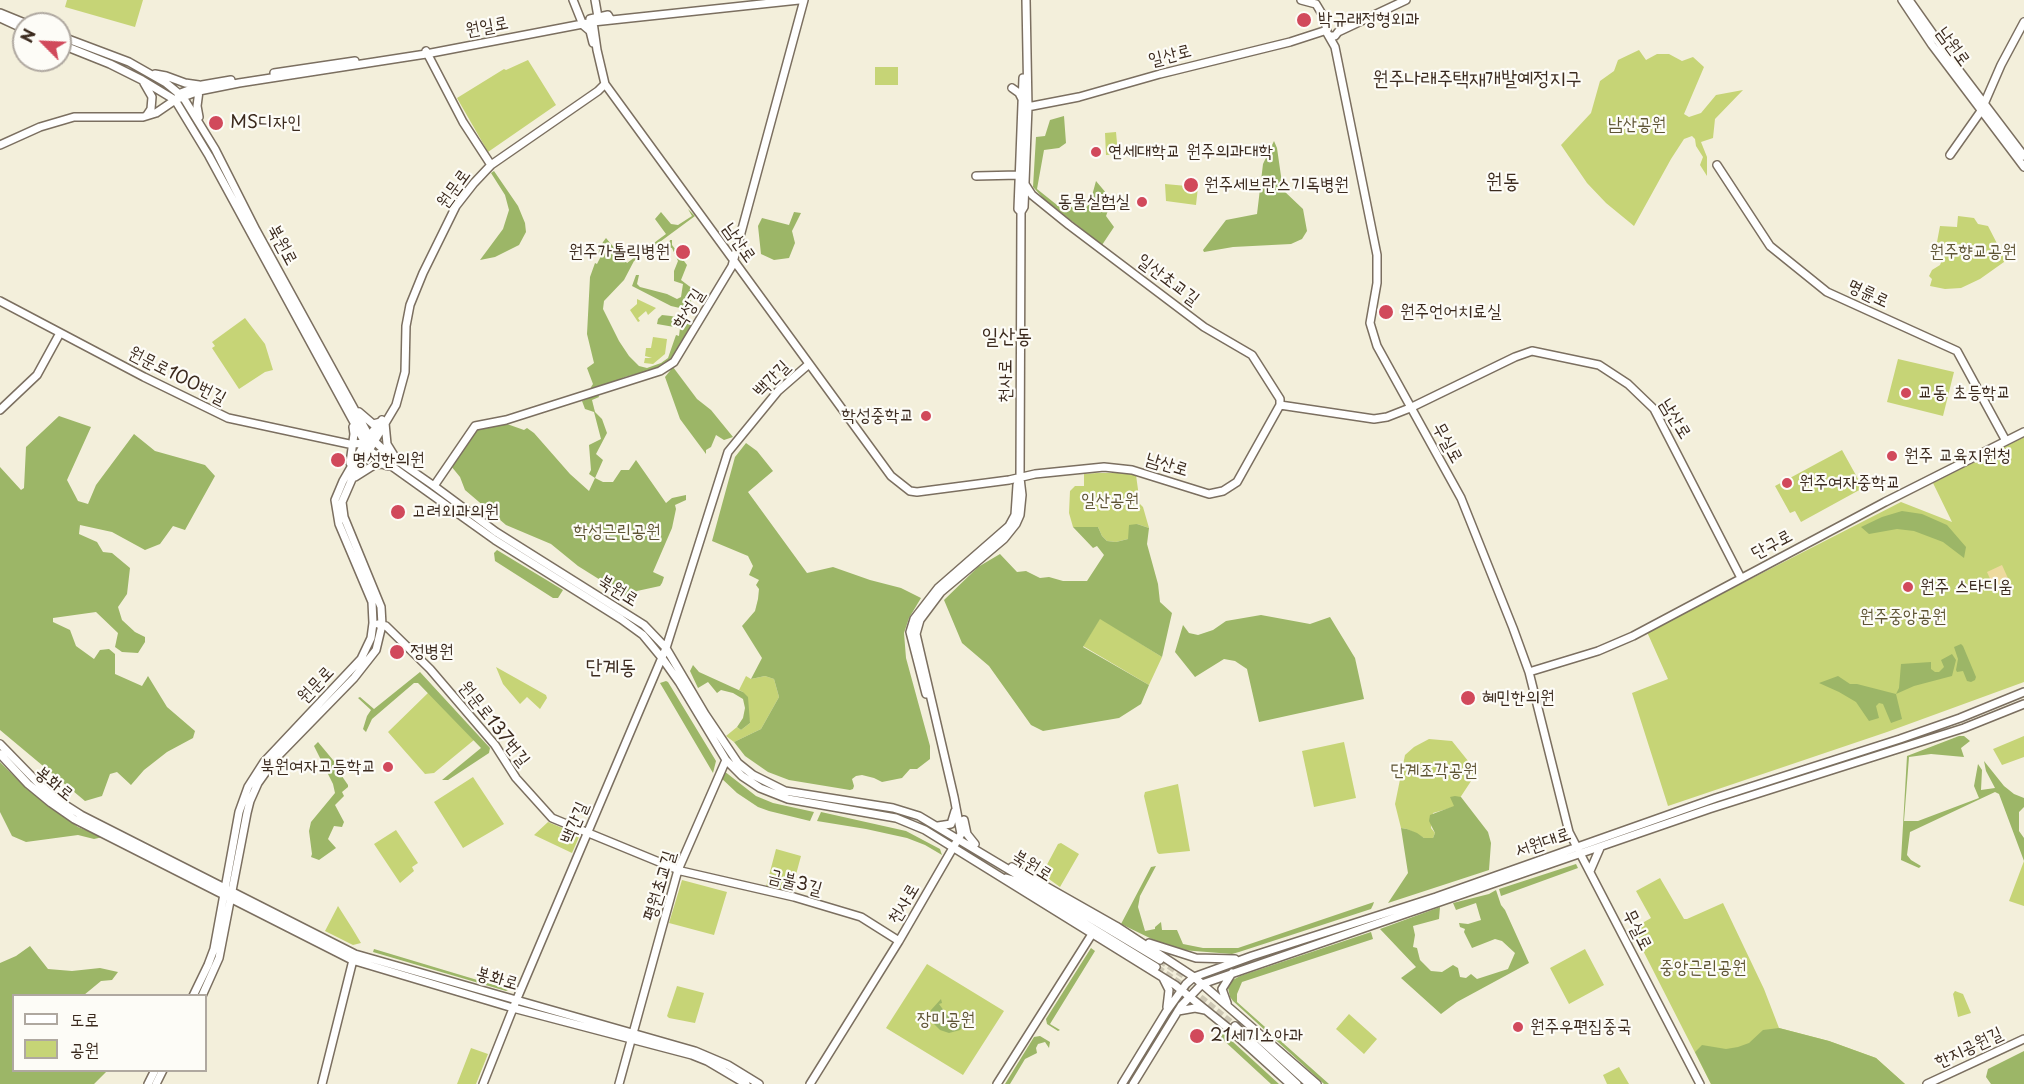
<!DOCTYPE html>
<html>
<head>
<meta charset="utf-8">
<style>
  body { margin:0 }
  #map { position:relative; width:2024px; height:1084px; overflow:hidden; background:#f3efdb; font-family:"Playpen Sans","Poor Story",sans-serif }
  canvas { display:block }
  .legend { position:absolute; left:12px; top:994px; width:195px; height:78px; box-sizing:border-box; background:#fdfcf7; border:2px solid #afa8a0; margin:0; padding:8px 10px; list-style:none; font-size:18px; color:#3b2a1e }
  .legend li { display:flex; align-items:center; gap:12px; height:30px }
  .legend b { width:30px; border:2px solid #afa8a0 }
  .north { position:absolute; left:12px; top:12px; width:60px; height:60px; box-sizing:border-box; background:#fdfcf7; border:2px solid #afa8a0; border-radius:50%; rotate:294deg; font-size:16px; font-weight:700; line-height:24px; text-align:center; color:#3b2a1e }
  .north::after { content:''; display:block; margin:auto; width:21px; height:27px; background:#d1495b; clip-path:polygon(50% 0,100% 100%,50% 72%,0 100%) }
</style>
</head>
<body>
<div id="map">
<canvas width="2024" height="1084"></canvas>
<ul class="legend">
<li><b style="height:8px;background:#fff"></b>도로</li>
<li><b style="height:16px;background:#c6d476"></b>공원</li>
</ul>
<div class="north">N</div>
</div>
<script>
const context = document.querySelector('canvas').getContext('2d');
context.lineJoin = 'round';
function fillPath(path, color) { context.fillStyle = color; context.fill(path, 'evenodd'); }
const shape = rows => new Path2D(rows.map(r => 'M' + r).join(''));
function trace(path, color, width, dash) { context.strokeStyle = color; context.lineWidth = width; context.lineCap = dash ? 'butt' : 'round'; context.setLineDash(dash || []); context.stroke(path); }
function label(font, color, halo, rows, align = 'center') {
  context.font = font + ' "Playpen Sans","Poor Story",sans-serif'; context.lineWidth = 4.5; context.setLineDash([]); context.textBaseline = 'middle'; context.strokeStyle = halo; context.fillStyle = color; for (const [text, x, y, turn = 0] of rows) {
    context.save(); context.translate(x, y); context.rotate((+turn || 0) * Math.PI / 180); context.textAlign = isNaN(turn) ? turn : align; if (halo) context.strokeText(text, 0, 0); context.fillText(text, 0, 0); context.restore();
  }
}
fillPath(shape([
  [67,0,143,0,135,27,65,7],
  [1639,50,1646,60,1657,54,1669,54,1682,61,1693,57,1704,67,1684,114,1689,117,1701,113,1716,95,1743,90,1715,119,1713,138,1701,142,1707,157,1707,176,1700,165,1703,157,1696,146,1695,139,1692,136,1684,139,1671,159,1634,226,1606,203,1587,183,1561,145,1591,113,1600,81,1614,71,1618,60],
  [528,60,556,105,488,152,457,98,504,69,506,70],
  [875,67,898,67,898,85,875,85],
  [1116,132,1118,154,1106,155,1105,133],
  [1165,184,1198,187,1196,205,1166,201],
  [1958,216,1974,218,1978,224,1988,226,2005,259,2004,262,1980,279,1961,288,1945,289,1930,286,1932,279,1929,276,1932,270,1940,265,1948,246,1937,242,1940,226,1957,227],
  [637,299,656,308,648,315,646,311,638,318,640,321,638,322,630,310,637,304],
  [245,318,265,344,273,370,265,372,239,389,212,348,215,346,212,342],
  [653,337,667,339,665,354,653,364,644,363,645,358,652,358,645,356,646,348,651,348],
  [1898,359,1954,372,1943,416,1887,402],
  [2024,437,2024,682,1887,732,1668,806,1632,693,1668,679,1647,632,1901,502,1952,522,1933,483],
  [1842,450,1863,488,1801,522,1795,511,1790,513,1775,486],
  [1097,473,1126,473,1136,475,1140,504,1143,507,1149,528,1137,524,1128,539,1116,542,1107,541,1102,536,1098,527,1073,527,1069,513,1070,491,1075,486,1084,486,1084,474],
  [1100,618,1162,657,1149,685,1083,646],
  [496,667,546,695,547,698,540,709,527,697,520,704,503,684],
  [746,676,751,679,765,676,774,679,779,697,761,729,734,742,726,736,737,727,741,730,750,723,743,692,739,690],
  [429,692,474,740,434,773,425,774,388,732],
  [2024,736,2024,757,2002,765,1993,749],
  [1429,739,1452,741,1477,772,1454,807,1433,813,1431,828,1435,833,1433,838,1428,839,1424,838,1407,829,1401,828,1395,804,1405,755,1414,747],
  [1344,742,1356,798,1314,807,1302,751],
  [473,777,504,824,463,848,434,802],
  [1178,784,1190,851,1159,854,1157,852,1144,796,1145,792],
  [548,822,577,834,579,837,572,853,534,835],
  [396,830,418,863,412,867,414,871,400,883,374,844],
  [1061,843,1079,854,1060,887,1042,874,1058,844],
  [776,849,801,856,791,893,766,887],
  [2024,861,2024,906,2009,901],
  [1660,878,1684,919,1687,919,1723,903,1764,989,1779,1028,1829,1041,1876,1058,1905,1084,1711,1084,1632,929,1651,918,1636,891],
  [682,880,727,892,714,935,669,923],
  [338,906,352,928,361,943,353,945,325,931],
  [1585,949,1604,985,1569,1004,1550,968],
  [927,964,1004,1011,963,1075,886,1028],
  [677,986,704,993,695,1023,669,1018,667,1016],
  [1955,991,1963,994,1971,1013,1958,1017,1953,994],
  [1349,1014,1377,1039,1364,1054,1336,1029],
  [471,1048,488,1054,476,1084,457,1084],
  [1619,1067,1629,1084,1607,1084,1603,1075]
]), '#c6d476');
fillPath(shape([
  [1064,116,1066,143,1059,148,1044,150,1037,189,1062,209,1067,205,1082,212,1090,203,1096,181,1112,200,1106,216,1114,227,1102,245,1044,199,1033,187,1036,137,1045,136,1050,120],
  [1274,141,1277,148,1283,190,1303,209,1307,231,1302,239,1291,244,1233,247,1204,252,1203,250,1226,220,1257,214,1263,164],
  [494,171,518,206,525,223,526,232,519,245,495,257,480,260,503,229,509,210,505,195,491,173],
  [688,209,695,216,634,261,624,280,604,301,603,309,619,341,629,356,639,366,647,368,661,363,668,358,676,335,679,336,680,328,657,324,658,319,662,315,671,316,693,321,694,324,673,358,658,368,625,377,588,392,593,384,587,368,594,363,587,334,590,277,595,263,597,264,601,256,598,253,603,242,606,238,627,263,666,234,655,219,661,212,671,224,678,225,692,216],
  [794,212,801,213,792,231,795,243,789,258,774,260,761,254,758,226,762,218,789,225],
  [670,240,672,240,672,245,687,265,681,280,693,289,688,296,697,312,671,306,632,286,636,275,639,275,637,284,640,287,667,294,677,299,681,297,683,284,674,281,674,271,678,261,672,248,668,247],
  [673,367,697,399,711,410,733,437,724,440,716,435,711,447,706,450,706,454,680,419,665,377],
  [598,394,599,397,592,400,595,412,602,419,607,433,596,454,603,460,595,478,603,482,613,482,621,470,629,470,636,460,666,503,672,498,686,495,686,500,675,505,676,509,672,528,653,572,664,577,662,583,660,586,637,591,629,598,578,566,551,544,506,525,465,490,460,477,451,466,463,446,476,430,507,424,524,430,527,428,534,433,570,474,589,491,595,478,589,474,591,470,589,445,601,439,594,412,585,409,582,401],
  [59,416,91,427,67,480,78,501,88,504,96,485,134,434,155,451,205,465,215,476,185,530,173,526,160,544,145,550,112,532,80,525,79,534,97,542,103,552,112,553,130,568,127,594,118,607,122,620,135,632,145,637,145,642,138,653,122,652,115,647,118,633,96,612,53,618,53,622,70,630,76,646,94,659,100,650,109,649,115,654,115,674,142,686,148,676,167,707,195,731,193,738,167,752,144,770,131,785,117,772,110,774,102,796,85,801,0,730,0,467,21,490,24,488,26,447],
  [746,443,757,451,773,471,748,492,807,573,833,567,870,580,901,588,921,598,909,618,904,633,906,658,930,746,930,759,917,769,910,769,902,778,882,782,874,778,862,775,856,776,852,779,854,786,853,789,850,790,789,780,768,772,745,756,734,742,761,729,779,697,774,679,765,676,751,679,762,658,742,626,755,611,758,599,759,589,756,585,759,580,749,575,753,566,748,556,712,541,735,457],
  [1902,511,1922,514,1947,525,1966,547,1964,558,1943,542,1914,531,1897,529,1869,534,1861,527,1882,517],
  [1137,524,1149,528,1147,544,1158,584,1160,602,1172,613,1162,657,1100,619,1083,647,1149,685,1141,704,1119,718,1043,731,1031,725,989,666,962,643,944,600,978,567,1000,554,1017,572,1026,571,1040,578,1049,577,1063,581,1087,581,1104,555,1097,546,1093,548,1073,527,1098,527,1102,536,1107,541,1116,542,1128,539,1129,525],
  [497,550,563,590,558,598,553,598,495,561,494,553],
  [1261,615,1310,624,1330,617,1355,658,1364,699,1259,722,1247,669,1235,661,1224,659,1195,677,1175,652,1183,625,1189,633,1198,635,1213,630,1226,621],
  [1961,644,1963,646,1976,677,1975,680,1971,682,1967,681,1963,671,1957,672,1956,670,1958,659,1954,647],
  [1952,654,1956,660,1952,676,1914,686,1896,694,1902,719,1891,723,1883,704,1879,703,1876,706,1879,718,1869,721,1856,702,1839,692,1819,683,1838,676,1850,684,1857,684,1896,694,1899,688,1901,664,1931,662,1931,669,1935,672,1939,672,1944,667,1941,660],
  [693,665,699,672,743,692,748,697,750,723,741,730,737,727,743,718,745,708,743,699,733,693,721,690,717,693,708,682,698,688,690,671],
  [420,672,490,748,489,753,448,780,442,780,481,748,418,683,414,683,372,719,366,732,363,729,367,716,371,710,358,698,360,697,374,709],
  [666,681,668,682,716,761,713,773,660,683],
  [1959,736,1964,736,1970,741,1961,748,1964,757,1931,754,1909,757,1904,821,1918,821,1979,798,1974,786,1978,764,1982,770,1981,790,1995,788,1986,771,1984,761,2004,786,2014,794,2024,798,2024,807,2019,812,2019,831,2024,838,2024,861,1999,794,1995,792,1910,832,1907,855,1911,860,1921,866,1919,868,1901,860,1907,756],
  [318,742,338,766,337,769,348,785,348,787,342,792,344,796,335,805,344,822,342,827,334,826,328,839,336,848,319,860,311,857,312,854,309,831,311,822,335,793,333,784,314,746],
  [0,762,26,788,53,809,78,827,103,837,94,839,78,835,26,842,12,836,0,812],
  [724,771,756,796,773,803,814,812,810,821,769,811,758,807,737,793,719,776],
  [1455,796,1461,797,1488,832,1491,843,1489,870,1388,903,1408,873,1401,828,1407,829,1417,833,1424,838,1433,838,1435,833,1429,821,1430,815,1454,806,1450,797],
  [821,812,906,831,940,849,942,855,925,845,907,838,866,829,817,821],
  [1576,864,1578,868,1501,896,1499,889],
  [1156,866,1140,896,1138,907,1145,931,1155,929,1155,927,1161,922,1162,930,1177,930,1183,944,1203,948,1238,948,1374,902,1373,905,1371,909,1239,952,1232,954,1182,950,1158,942,1121,924,1151,867],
  [1496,890,1501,905,1505,910,1529,963,1457,1002,1441,1014,1401,978,1416,967,1380,929,1440,907,1439,919,1413,926,1415,935,1413,947,1417,948,1420,960,1431,971,1442,972,1453,965,1458,968,1460,977,1466,978,1471,974,1477,979,1508,969,1515,953,1502,941,1495,939,1472,948,1464,932,1465,929,1460,927,1459,923,1468,924,1481,920,1476,903,1456,910,1453,903,1489,894],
  [1371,932,1373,939,1242,982,1237,994,1237,1002,1329,1084,1324,1084,1233,1001,1230,997,1228,988,1231,981,1240,976],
  [30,946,48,969,72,971,100,968,118,972,112,980,101,981,84,995,14,996,14,1070,107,1071,94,1084,0,1084,0,963,16,956],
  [1091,948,1095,951,1050,1024,1060,1030,1058,1031,1047,1024,1046,1019],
  [374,949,504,988,508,990,506,991,373,952],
  [941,999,942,1003,939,1004,947,1015,960,1020,963,1019,963,1016,966,1014,966,1024,960,1030,949,1033,940,1030,932,1022,931,1010],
  [1779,1028,1829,1041,1876,1058,1905,1084,1711,1084,1695,1052,1702,1045,1726,1049,1738,1047,1749,1043,1763,1030],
  [1221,1031,1279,1084,1271,1084,1220,1037],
  [1040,1036,1050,1042,1049,1048,1045,1042,1038,1044,1036,1048,1037,1053,1025,1059,1010,1084,1005,1084,1034,1037],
  [2024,1051,2024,1084,1991,1084,1986,1077,1988,1069]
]), '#9cb667');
fillPath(shape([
  [2002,565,2011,585,1996,592,1987,572]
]), '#eeda9e');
trace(shape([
  [1160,960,1202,987],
  [1157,968,1202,999,1235,1026]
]), '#cec8b5', 7, [7, 3.5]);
const secondary = shape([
  [573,0,583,25,590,31,593,43],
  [595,0,598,17],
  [1301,0,1316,4,1325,19,1327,33,1335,47,1377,255,1377,283,1370,323,1377,346,1461,498,1513,628,1529,672,1569,832,1700,1084],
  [1902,0,1932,45,2024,167],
  [1909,0,1952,61,2024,156],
  [0,13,27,24],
  [0,18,24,29],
  [590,19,608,15,611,20],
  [593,22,597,50,605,84,891,476,910,491,917,492,1009,480,1035,474,1104,467,1132,470,1209,494,1223,491,1237,482,1280,405],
  [60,36,129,62,166,83,183,97,215,149,256,230,369,436,388,454,434,486,496,532,644,625,666,648,705,714,738,763,753,775,785,791,893,808,919,816,1160,960],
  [1331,36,1335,36,1338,32,1406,0],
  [60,44,110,64,142,80,175,100,209,156,369,450,495,540,621,619,643,635,662,658,679,682,726,760,742,776,760,788,788,799,896,818,925,830,1175,985,1228,1028,1290,1084],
  [426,51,463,122,491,165],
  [274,73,355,61],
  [155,74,166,76,185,83,199,85],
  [144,83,152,97,151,109,147,115],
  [1012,88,1019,93,1022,99],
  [178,94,202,85,231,80],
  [1022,108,1079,97,1160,74,1290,42,1327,30],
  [199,117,197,106,199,91],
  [0,145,40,127,74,117,143,117,156,113,175,100,199,91,239,83,426,54,593,22,799,0],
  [1950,155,1981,111,2001,65,2024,22],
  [1717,165,1770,246,1827,292,1957,351,2006,441],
  [976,176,1019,175,1032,195,1069,225,1204,327,1252,355,1280,399,1280,405],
  [1021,212,1018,209,1023,78],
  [0,301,144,377,228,418,349,444,368,443],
  [1280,405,1374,419,1387,417,1410,408,1515,357,1532,351,1599,365,1628,384,1654,409,1741,578],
  [0,410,37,375,60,333],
  [359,412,373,424,381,422],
  [385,423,387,444,395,457],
  [350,463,354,434,353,427],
  [355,477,374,465,382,464,388,466],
  [434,486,475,426,506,420,660,371,674,362,732,266,804,0],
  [378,624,386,626,430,669,495,745,516,778,552,818,681,871,794,897,861,917,899,941],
  [1529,672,1598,651,1633,636,1885,502,2024,432],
  [926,694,910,632,914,619,938,588,1009,526,1015,515,1017,485,1019,480],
  [0,744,39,784,59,801,81,815,355,954,695,1051,728,1065,759,1084],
  [0,754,28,784,51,803,74,819,352,960,513,1008,692,1055,707,1061,746,1084],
  [964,820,967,834,975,844],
  [938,826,951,824,955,811],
  [1012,867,1116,926,1194,977,1317,1084],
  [1590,871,1600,848],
  [1006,878,1016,881,1156,967],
  [1149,943,1196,958,1235,959],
  [1163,978,1169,990,1167,1007],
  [193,996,208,965,214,949,239,812,248,787,264,762,361,659,371,638,373,623,372,602,339,524,335,500,343,481,369,436,382,420],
  [202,996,219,958,247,813,250,801,258,783,275,759,354,678,376,650,382,625,381,607,344,517,342,502,352,479,396,405,405,372,406,326,410,305,423,273,456,206,474,183,491,165,598,91,605,84],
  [1227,1003,1222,989,1232,973],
  [1178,1011,1195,1008,1205,1010],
  [1235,1026,1297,1084],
  [1255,1035,1309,1084],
  [148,1084,155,1070],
  [156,1084,163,1070],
  [322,1084,354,956],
  [483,1084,516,1001,666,648,728,452,778,391,809,364],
  [619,1084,678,870,726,760],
  [810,1084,899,941,961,834,954,797,916,634,920,620,941,592,1004,539,1016,524,1020,515,1022,495,1020,478,1021,212,1024,207,1028,107,1026,0],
  [997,1084,1092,934],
  [1122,1084,1166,1012,1186,984,1194,977,1252,956,1436,897,1716,798,1900,739,1960,718,2024,692],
  [1133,1084,1181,1006,1202,984,1709,809,1964,728,2024,704],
  [1927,1084,2024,1039]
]);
trace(secondary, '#7b6f60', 10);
trace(secondary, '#fff', 7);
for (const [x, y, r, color] of [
  [1304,20,8,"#d1495b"],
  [216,123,8,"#d1495b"],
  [1096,152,6,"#d1495b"],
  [1191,185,8,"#d1495b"],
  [1142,202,6,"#d1495b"],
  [683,252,8,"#d1495b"],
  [1386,312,8,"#d1495b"],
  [1906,393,6,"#d1495b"],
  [926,416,6,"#d1495b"],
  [1892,456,6,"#d1495b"],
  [338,460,8,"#d1495b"],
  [1787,483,6,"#d1495b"],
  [398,512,8,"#d1495b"],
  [1908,587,6,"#d1495b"],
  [397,652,8,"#d1495b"],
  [1468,698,8,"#d1495b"],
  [388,767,6,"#d1495b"],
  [1518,1027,6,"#d1495b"],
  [1197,1036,8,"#d1495b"]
]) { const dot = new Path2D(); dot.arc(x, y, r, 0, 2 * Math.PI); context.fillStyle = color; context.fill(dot); trace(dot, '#fdfcf7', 2); }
label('18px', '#3b2a1e', '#fdfcf7', [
  ["박규래정형외과",1318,20],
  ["MS디자인",230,123],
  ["연세대학교 원주의과대학",1108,152],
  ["원주세브란스기독병원",1204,185],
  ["동물실험실",1130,202,"right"],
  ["원주가톨릭병원",670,252,"right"],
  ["원주언어치료실",1400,312],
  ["교동 초등학교",1918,393],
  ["학성중학교",914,416,"right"],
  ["원주 교육지원청",1904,456],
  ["명성한의원",352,460],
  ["원주여자중학교",1799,483],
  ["고려외과의원",412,512],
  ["원주 스타디움",1920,587],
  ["정병원",410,652],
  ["혜민한의원",1482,698],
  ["북원여자고등학교",376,767,"right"],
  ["원주우편집중국",1530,1027],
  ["21세기소아과",1210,1036]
], 'left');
label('18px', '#3b2a1e', '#fdfcf7', [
  ["원일로",487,27,-11],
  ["남원로",1953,47,54],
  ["일산로",1170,56,-14],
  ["원문로",454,189,-54],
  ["남산로",739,243,55],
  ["북원로",282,245,62],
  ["일산초교길",1168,280,37],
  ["명륜로",1868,294,25],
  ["학성길",689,309,-58],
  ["원문로100번길",177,376,27],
  ["백간길",772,379,-45],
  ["천사로",1006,381,-90],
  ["남산로",1675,419,59],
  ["무실로",1447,443,61],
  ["남산로",1167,465,17],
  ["단구로",1772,545,-28],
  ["북원로",618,591,32],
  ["원문로",316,685,-46],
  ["원문로137번길",494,724,52],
  ["봉화로",54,784,39],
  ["백간길",575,823,-67],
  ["서원대로",1543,843,-19],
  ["북원로",1032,866,32],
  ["금불3길",795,883,15],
  ["평원초교길",660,886,-73],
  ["천사로",904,904,-59],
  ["무실로",1637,930,63],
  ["봉화로",497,979,16],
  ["한지공원길",1969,1048,-25]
]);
label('18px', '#5e5434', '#fdfcf7', [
  ["남산공원",1637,125],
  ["원주향교공원",1973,252],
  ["일산공원",1110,501],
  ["학성근린공원",617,532],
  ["원주중앙공원",1903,617],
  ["단계조각공원",1434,771],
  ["중앙근린공원",1703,968],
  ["장미공원",946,1020]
]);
label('20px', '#3b2a1e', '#fdfcf7', [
  ["원주나래주택재개발예정지구",1477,79]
]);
label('21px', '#3b2a1e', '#fdfcf7', [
  ["원동",1503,182],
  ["일산동",1007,337],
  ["단계동",611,668]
]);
</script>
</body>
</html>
